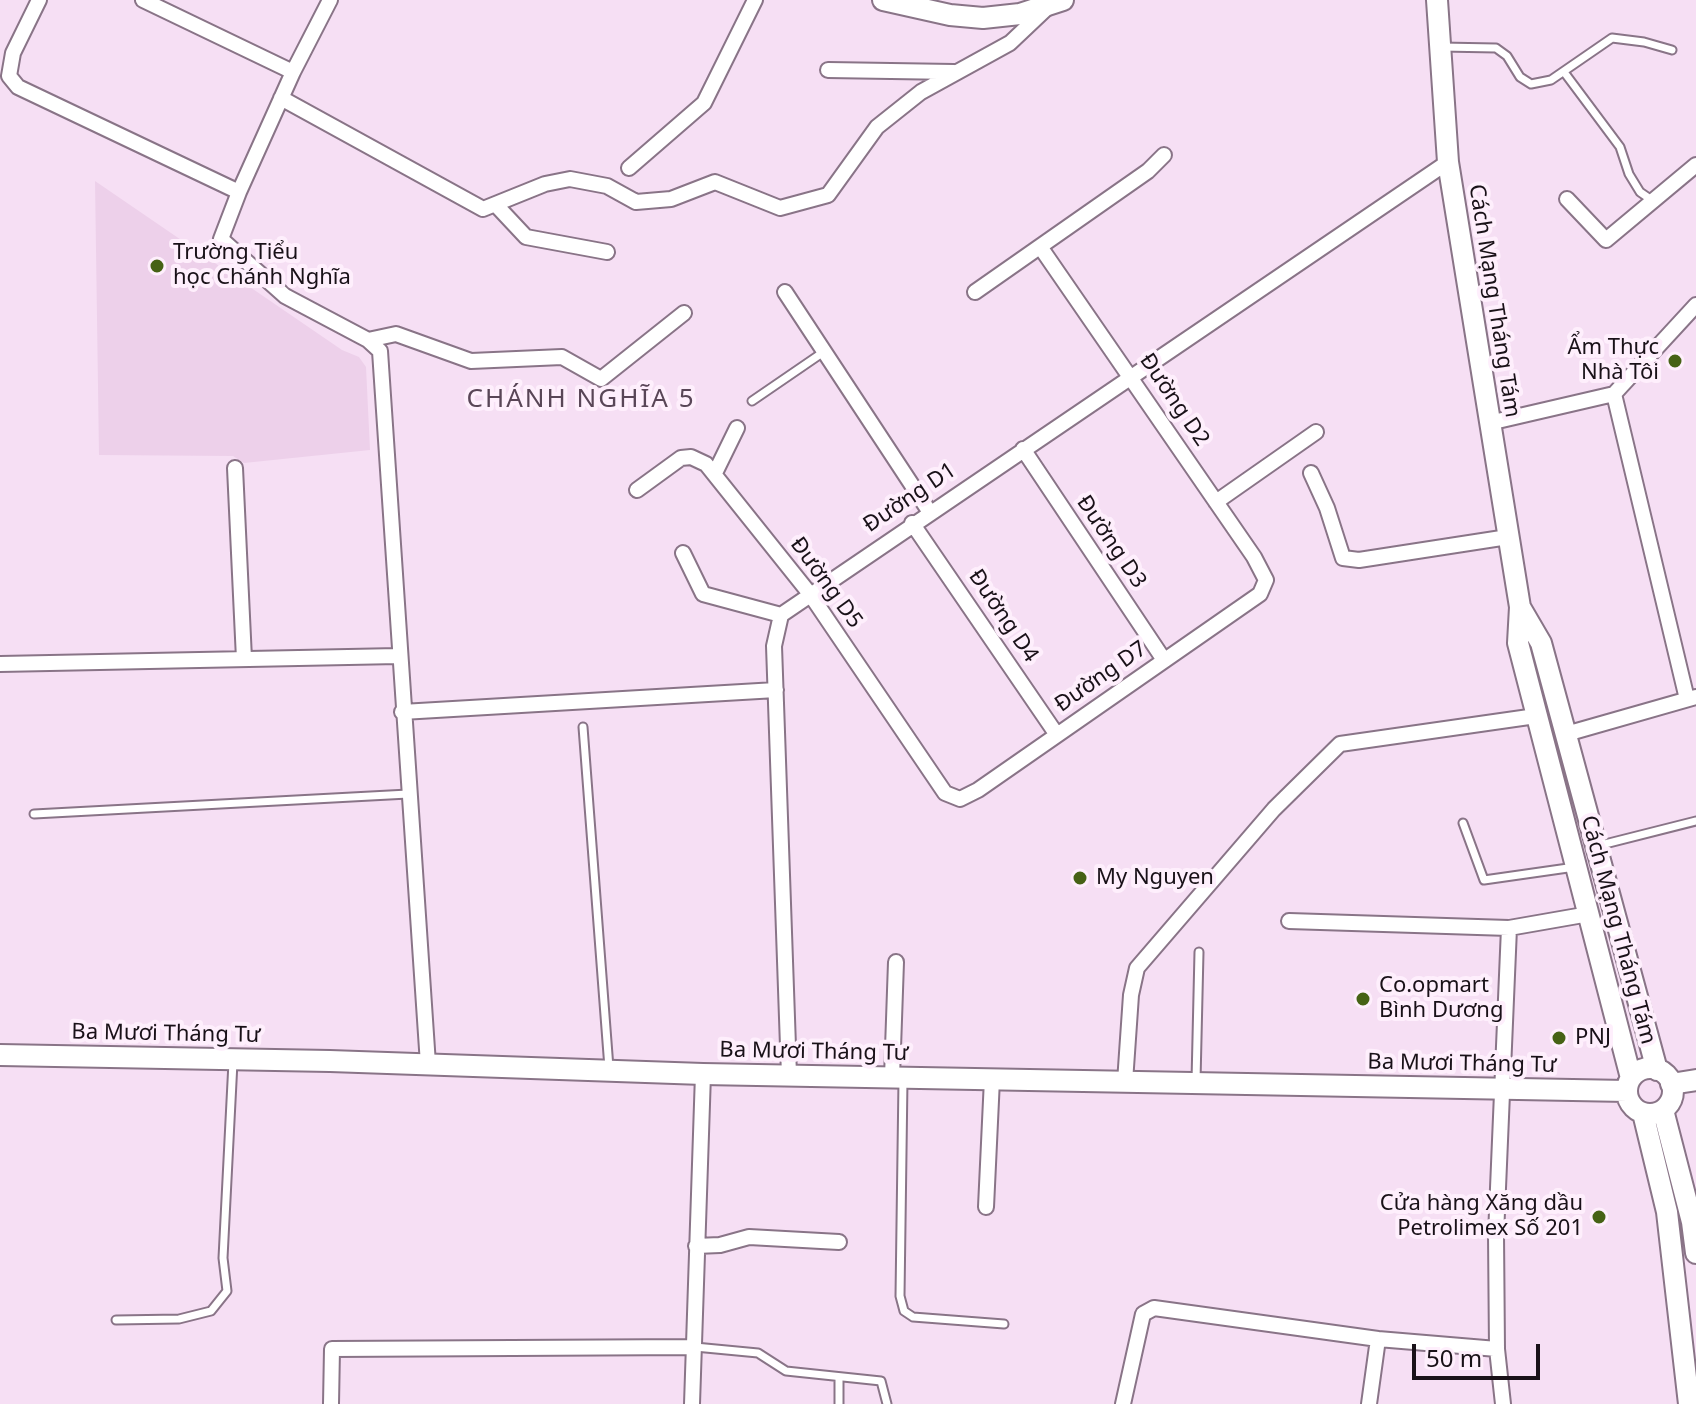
<!DOCTYPE html>
<html>
<head>
<meta charset="utf-8">
<style>
  body { margin:0 }
  #map { position:relative; width:1696px; height:1404px; overflow:hidden; background:#f6dff4; font-family:"Noto Sans",sans-serif }
  canvas { display:block }
  .scale { position:absolute; left:1412px; top:1344px; width:128px; height:36px; box-sizing:border-box; border:4px solid #191118; border-top:0; padding-left:10px; font-size:24px; line-height:28px; white-space:nowrap; color:#191118; -webkit-text-stroke:6px #feeffc; paint-order:stroke }
</style>
</head>
<body>
<div id="map">
<canvas width="1696" height="1404"></canvas>
<div class="scale">50 m</div>
</div>
<script>
const context = document.querySelector('canvas').getContext('2d');
context.lineJoin = 'round';
function fillPath(path, color) { context.fillStyle = color; context.fill(path, 'evenodd'); }
const shape = rows => new Path2D(rows.map(r => 'M' + r).join(''));
function trace(path, color, width, dash) { context.strokeStyle = color; context.lineWidth = width; context.lineCap = dash ? 'butt' : 'round'; context.setLineDash(dash || []); context.stroke(path); }
function label(font, color, halo, rows, align = 'center') {
  context.font = font + ' "Noto Sans",sans-serif'; context.lineWidth = 8; context.setLineDash([]); context.textBaseline = 'middle'; context.strokeStyle = halo; context.fillStyle = color; for (const [text, x, y, turn = 0] of rows) {
    context.save(); context.translate(x, y); context.rotate((+turn || 0) * Math.PI / 180); context.textAlign = isNaN(turn) ? turn : align; if (halo) context.strokeText(text, 0, 0); context.fillText(text, 0, 0); context.restore();
  }
}
fillPath(shape([
  [95,181,342,350,359,357,366,367,370,450,244,463,233,456,99,455]
]), '#edd0ea');
const lane = shape([
  [1441,47,1496,48,1507,56,1520,77,1531,84,1551,80,1612,38,1644,42,1672,50],
  [1564,72,1620,147,1629,174,1640,192,1653,201],
  [752,401,825,351],
  [583,727,609,1068],
  [34,814,408,794],
  [1463,823,1484,880,1575,867],
  [1597,846,1696,821],
  [903,1080,900,1296,904,1311,913,1317,1004,1324],
  [1196,1081,1199,952],
  [116,1320,179,1319,211,1311,227,1291,223,1258,233,1062],
  [695,1347,758,1353,786,1371,881,1381,887,1404],
  [839,1377,839,1404]
]);
const street = shape([
  [39,0,13,53,9,76,18,87,239,192,293,72],
  [143,0,293,72,330,0],
  [828,70,954,72],
  [281,98,483,209,545,184,570,179,607,186,636,202,671,199,715,182,780,208,828,195,877,127,921,92,1010,43,1047,8],
  [629,168,704,103,755,0],
  [239,192,221,239,285,296,368,340,380,351,428,1064],
  [1567,199,1606,240,1696,165],
  [496,205,526,237,607,252],
  [785,292,929,511],
  [975,292,1148,171,1164,155],
  [368,340,396,334,471,361,562,357,601,379,684,313],
  [1614,394,1687,699],
  [1489,423,1614,394,1696,305],
  [1023,449,1164,660],
  [235,468,244,659],
  [715,473,737,428],
  [1311,473,1327,508,1343,558,1359,560,1508,537],
  [637,490,681,458,691,457,706,464,810,594,945,793,960,799,978,790,1260,594,1266,580,1254,557,1041,248],
  [1216,502,1316,432],
  [912,523,1057,735],
  [683,553,703,594,781,615],
  [0,664,398,656],
  [402,712,776,690],
  [1566,734,1696,697],
  [1289,921,1509,928],
  [789,1075,774,646,781,615,1448,162],
  [892,1077,896,962],
  [1125,1082,1131,995,1137,968,1274,809,1340,744,1536,716],
  [986,1207,992,1079],
  [696,1246,720,1245,749,1237,839,1242],
  [331,1404,332,1349,692,1347],
  [692,1404,703,1074],
  [1123,1404,1143,1314,1154,1308,1378,1339,1497,1349],
  [1369,1404,1378,1339],
  [1503,1404,1497,1349,1496,1235,1509,928,1589,914]
]);
const secondary = shape([
  [883,0,950,15,983,18,1020,14,1063,0],
  [1437,0,1448,162,1520,607,1518,643,1631,1078],
  [1520,607,1541,643,1657,1070],
  [0,1055,330,1061,703,1074,1627,1091],
  '1627 1091a23 23 0 1 1 46 0a23 23 0 1 1-46 0Z',
  [1671,1084,1696,1080],
  [1663,1110,1692,1222,1696,1253],
  [1643,1113,1667,1212,1689,1404]
]);
trace(lane, '#897487', 11);
trace(street, '#897487', 18);
trace(secondary, '#897487', 24);
trace(lane, '#fff', 7);
trace(street, '#fff', 14);
trace(secondary, '#fff', 20);
for (const [x, y, r, color] of [
  [157,266,8,"#466215"],
  [1675,361,8,"#466215"],
  [1080,878,8,"#466215"],
  [1363,999,8,"#466215"],
  [1559,1038,8,"#466215"],
  [1599,1217,8,"#466215"]
]) { const dot = new Path2D(); dot.arc(x, y, r, 0, 2 * Math.PI); context.fillStyle = color; context.fill(dot); trace(dot, '#feeffc', 3); }
label('22px', '#191118', '#feeffc', [
  ["Trường Tiểu",173,253],
  ["học Chánh Nghĩa",173,278],
  ["Ẩm Thực",1659,348,"right"],
  ["Nhà Tôi",1659,373,"right"],
  ["My Nguyen",1096,878],
  ["Co.opmart",1379,986],
  ["Bình Dương",1379,1011],
  ["PNJ",1575,1038],
  ["Cửa hàng Xăng dầu",1583,1204,"right"],
  ["Petrolimex Số 201",1583,1229,"right"]
], 'left');
label('22px', '#191118', '#feeffc', [
  ["Cách Mạng Tháng Tám",1494,301,81],
  ["Đường D2",1174,400,56],
  ["Đường D1",910,498,-34],
  ["Đường D3",1111,542,56],
  ["Đường D5",826,583,54],
  ["Đường D4",1003,616,56],
  ["Đường D7",1101,677,-35],
  ["Cách Mạng Tháng Tám",1618,930,75],
  ["Ba Mươi Tháng Tư",166,1034,1],
  ["Ba Mươi Tháng Tư",814,1052,1],
  ["Ba Mươi Tháng Tư",1462,1064,1]
]);
context.letterSpacing = '2px';
label('26px', '#594657', '#feeffc', [
  ["CHÁNH NGHĨA 5",581,400]
]);
context.letterSpacing = '0px';
</script>
</body>
</html>
